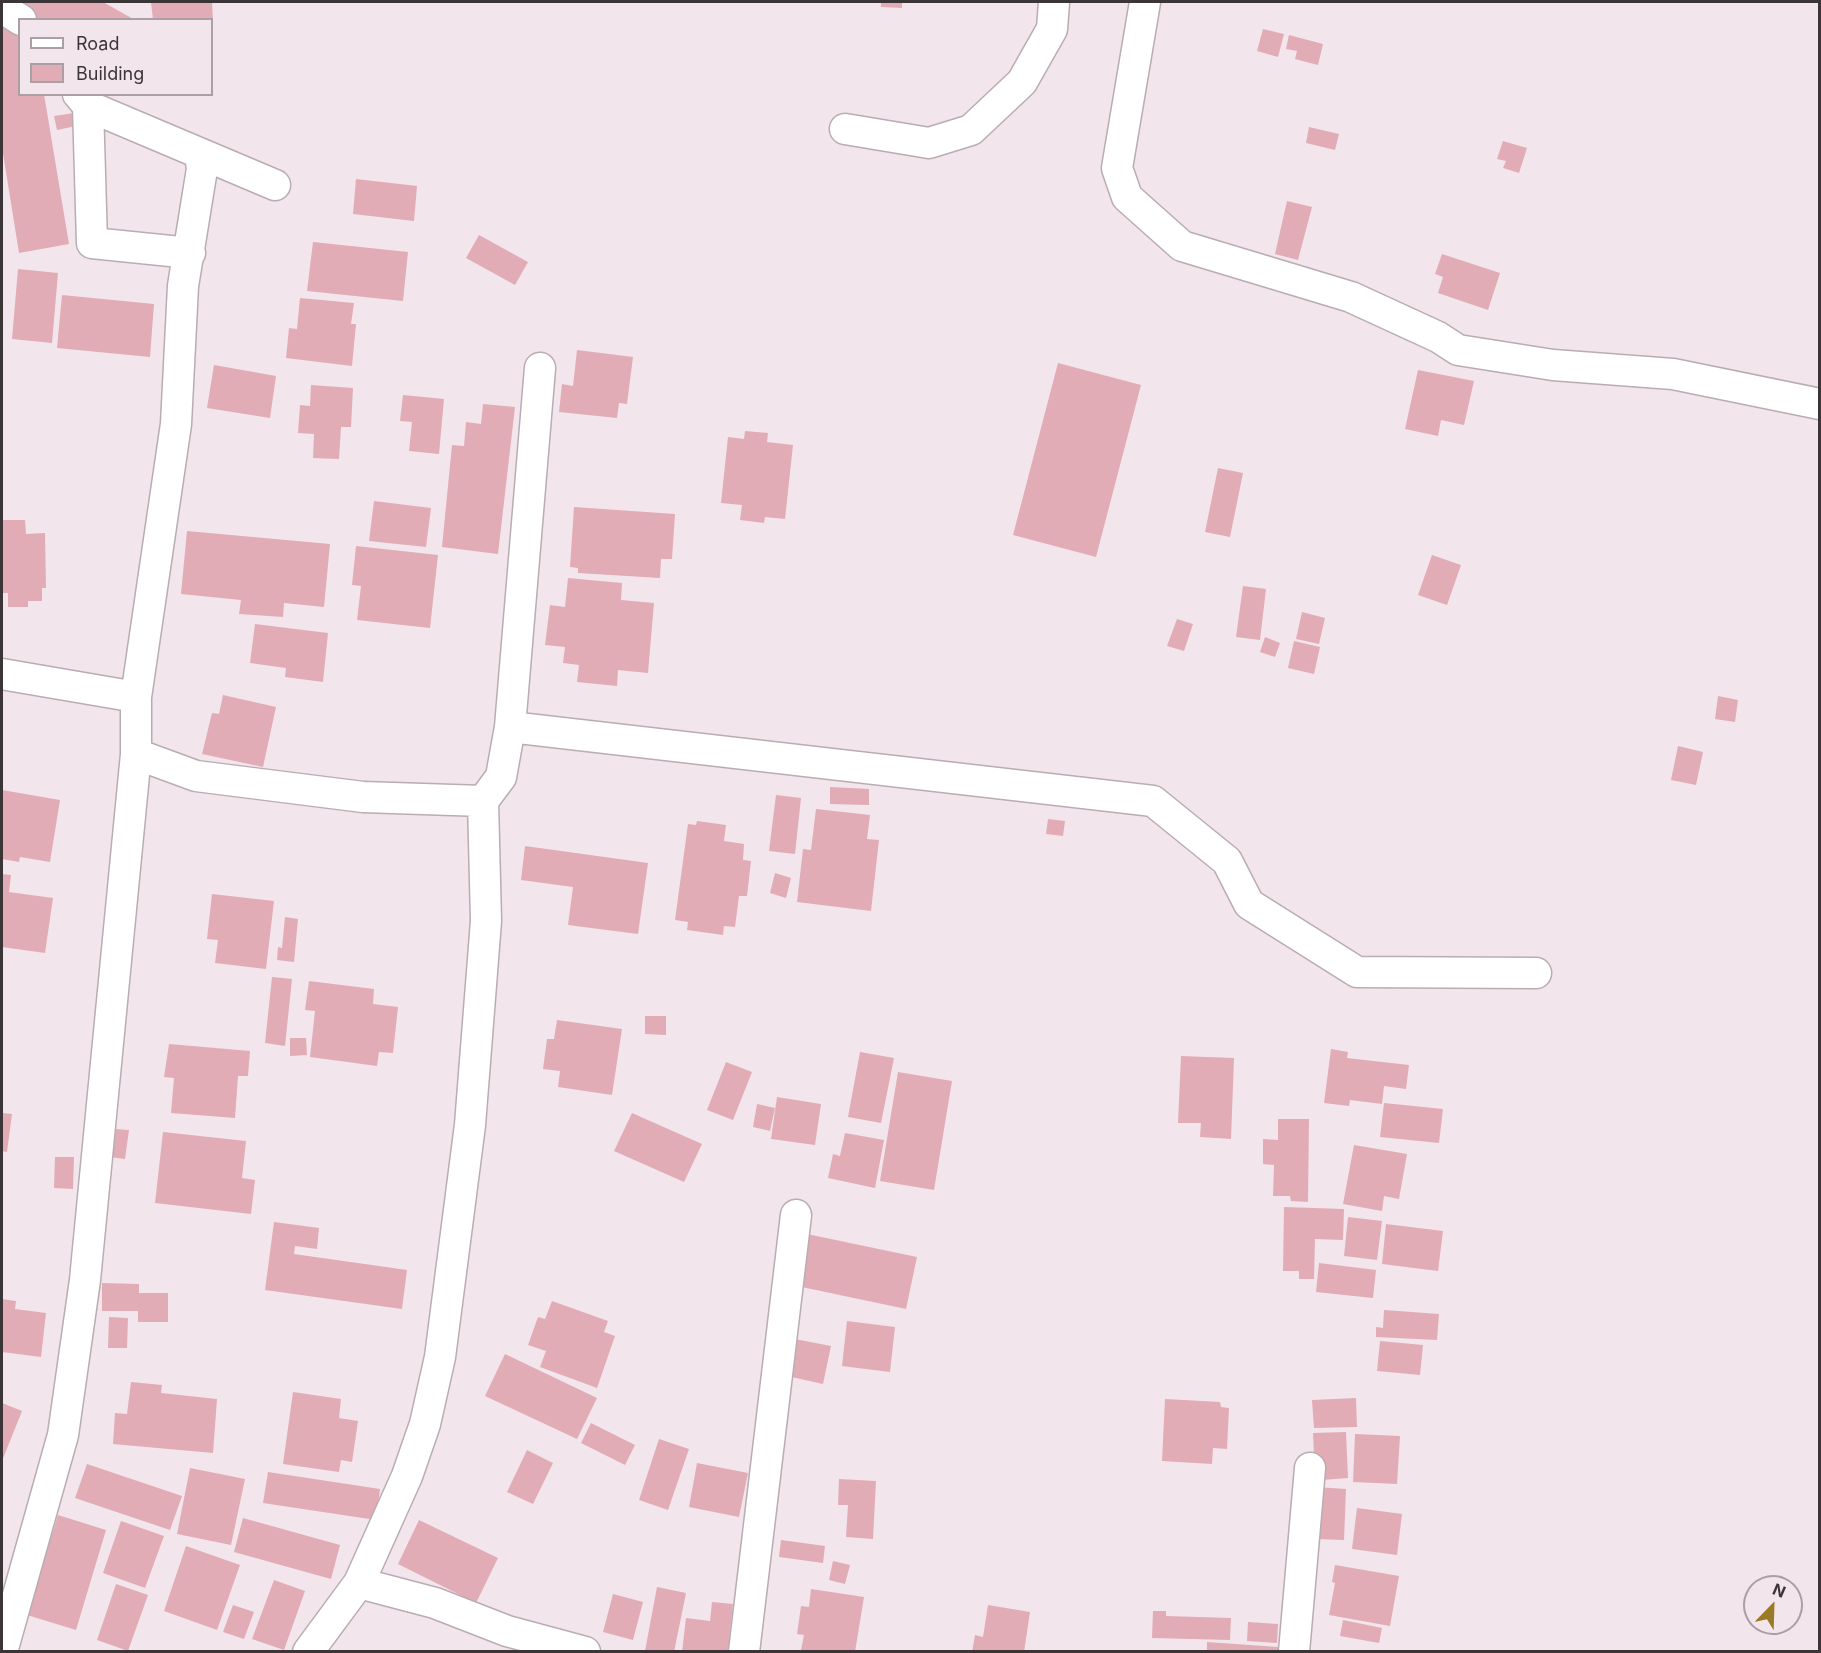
<!DOCTYPE html>
<html>
<head>
<meta charset="utf-8">
<style>
  body { margin:0 }
  #map { position:relative; width:1821px; height:1653px; overflow:hidden; background:#f3e5ec; font-family:Inter,sans-serif }
  canvas { display:block }
  .frame { position:absolute; inset:0; border:3px solid #3b3538; pointer-events:none }
  .legend { position:absolute; left:18px; top:18px; width:195px; height:78px; box-sizing:border-box; background:#f3e5ec; border:2px solid #a99fa4; margin:0; padding:8px 10px; list-style:none; font-size:18px; color:#3b3538 }
  .legend li { display:flex; align-items:center; gap:12px; height:30px }
  .legend b { width:30px; border:2px solid #a99fa4 }
  .north { position:absolute; left:1743px; top:1575px; width:60px; height:60px; box-sizing:border-box; background:#f3e5ec; border:2px solid #a99fa4; border-radius:50%; rotate:23deg; font-size:16px; font-weight:700; line-height:24px; text-align:center; color:#3b3538 }
  .north::after { content:''; display:block; margin:auto; width:21px; height:27px; background:#9a7a24; clip-path:polygon(50% 0,100% 100%,50% 72%,0 100%) }
</style>
</head>
<body>
<div id="map">
<canvas width="1821" height="1653"></canvas>
<div class="frame"></div>
<ul class="legend">
<li><b style="height:8px;background:#fff"></b>Road</li>
<li><b style="height:16px;background:#e2acb6"></b>Building</li>
</ul>
<div class="north">N</div>
</div>
<script>
const context = document.querySelector('canvas').getContext('2d');
context.lineJoin = 'round';
function fillPath(path, color) { context.fillStyle = color; context.fill(path, 'evenodd'); }
const shape = rows => new Path2D(rows.map(r => 'M' + r).join(''));
function trace(path, color, width, dash) { context.strokeStyle = color; context.lineWidth = width; context.lineCap = dash ? 'butt' : 'round'; context.setLineDash(dash || []); context.stroke(path); }
fillPath(shape([
  [7,2,103,2,135,20,38,20],
  [151,2,212,2,213,20,153,20],
  [881,2,902,2,902,8,881,7],
  [20,25,20,94,44,94,69,244,19,253,2,147,2,28],
  [1263,29,1284,34,1278,57,1257,51],
  [1289,35,1323,44,1318,65,1295,59,1297,51,1286,49],
  [74,113,76,126,57,130,54,116],
  [1309,127,1339,134,1335,150,1306,143],
  [1503,141,1527,148,1519,173,1503,168,1506,161,1497,159],
  [356,179,417,186,414,221,353,214],
  [1287,201,1312,207,1298,260,1275,254],
  [479,235,528,262,515,285,466,258],
  [313,242,408,252,403,301,307,291],
  [1442,254,1500,273,1488,310,1438,293,1443,277,1435,274],
  [18,269,58,273,52,343,12,339],
  [62,295,154,304,150,357,57,348],
  [300,298,354,303,351,324,356,324,352,366,286,358,289,328,297,329],
  [577,350,633,357,627,404,619,403,617,418,559,412,562,384,573,386],
  [1058,363,1141,385,1096,557,1013,535],
  [214,365,276,376,270,418,207,408],
  [1418,370,1474,381,1464,425,1441,420,1438,436,1405,429],
  [311,385,353,388,351,427,341,427,339,459,313,458,314,434,298,433,300,405,310,406],
  [403,395,444,399,439,454,409,451,412,422,400,421],
  [483,404,515,407,498,554,442,547,452,445,464,446,466,422,481,424],
  [745,431,768,433,767,442,793,445,785,519,765,517,764,523,740,520,742,505,721,503,728,437,744,439],
  [1218,468,1243,473,1230,537,1205,532],
  [374,501,431,508,426,547,369,541],
  [574,507,675,514,672,559,661,559,660,578,578,573,578,568,570,567],
  [2,520,25,520,26,534,45,533,46,588,42,588,42,601,28,601,28,607,8,607,8,593,2,593],
  [187,531,330,544,324,607,284,603,283,617,239,614,241,600,181,594],
  [356,546,438,555,430,628,357,620,361,586,352,585],
  [1432,555,1461,565,1447,605,1418,595],
  [568,578,622,583,621,600,654,603,648,673,618,670,617,686,577,682,579,665,563,663,565,647,545,645,550,605,565,607],
  [1243,586,1266,589,1260,640,1236,637],
  [1302,612,1325,618,1319,644,1296,639],
  [1177,619,1193,624,1184,651,1167,646],
  [255,624,328,633,323,682,285,677,286,668,250,663],
  [1265,637,1280,643,1275,657,1260,652],
  [1294,641,1320,647,1314,674,1288,668],
  [223,695,276,707,263,767,202,754,212,713,219,714],
  [1718,696,1738,700,1735,722,1715,719],
  [1678,746,1703,752,1696,785,1671,780],
  [830,787,869,789,869,805,830,804],
  [2,790,60,800,50,862,20,857,19,862,2,859],
  [776,795,801,798,795,854,769,851],
  [816,809,870,815,867,839,879,840,871,911,797,902,803,849,811,850],
  [1048,819,1065,821,1063,836,1046,834],
  [697,821,726,825,724,841,744,844,743,860,751,861,747,896,739,896,735,927,724,926,723,935,687,930,688,922,675,920,688,824,696,825],
  [525,846,648,863,638,934,568,925,573,887,521,880],
  [775,873,791,878,786,898,770,893],
  [2,874,11,875,9,892,53,898,45,953,2,947],
  [212,894,274,901,266,969,215,963,218,940,207,939],
  [285,917,298,919,294,962,277,960,278,947,282,948],
  [272,977,292,979,285,1046,265,1043],
  [309,981,374,989,373,1004,398,1007,393,1053,379,1052,377,1066,310,1057,315,1011,305,1010],
  [645,1016,666,1016,666,1035,645,1034],
  [557,1020,622,1029,612,1095,558,1087,560,1071,543,1069,547,1039,554,1039],
  [290,1038,306,1038,307,1055,290,1056],
  [169,1044,250,1051,248,1076,238,1076,235,1118,171,1113,174,1078,164,1077],
  [1331,1049,1348,1052,1347,1058,1409,1065,1406,1089,1384,1086,1382,1104,1350,1100,1349,1106,1324,1103],
  [860,1052,894,1058,881,1123,848,1117],
  [1181,1056,1234,1058,1231,1139,1200,1137,1201,1123,1178,1123],
  [726,1062,752,1072,733,1120,707,1110],
  [898,1072,952,1081,934,1190,880,1181],
  [777,1097,821,1104,815,1145,771,1139],
  [1384,1103,1443,1109,1439,1143,1380,1137],
  [757,1104,775,1108,770,1131,753,1127],
  [2,1113,12,1114,7,1152,2,1151],
  [632,1113,702,1144,684,1182,614,1151],
  [1278,1119,1309,1119,1308,1202,1291,1201,1290,1196,1273,1196,1274,1165,1263,1164,1263,1139,1278,1140],
  [114,1129,129,1130,125,1159,110,1157],
  [163,1132,246,1141,242,1178,255,1180,251,1214,155,1203],
  [845,1133,884,1140,875,1188,828,1178,833,1154,840,1156],
  [1354,1145,1407,1154,1399,1199,1384,1196,1382,1211,1343,1204],
  [55,1157,74,1157,73,1189,54,1188],
  [1284,1207,1344,1209,1343,1240,1315,1239,1314,1279,1299,1279,1299,1271,1283,1271],
  [1348,1217,1382,1221,1377,1260,1344,1256],
  [274,1222,319,1228,317,1249,295,1246,294,1254,407,1270,402,1309,265,1290],
  [1386,1224,1443,1231,1438,1271,1382,1264],
  [807,1234,917,1257,906,1309,797,1286],
  [1319,1263,1376,1270,1373,1298,1316,1292],
  [102,1283,139,1284,139,1293,168,1293,168,1322,138,1322,138,1311,102,1311],
  [2,1299,16,1301,15,1309,46,1313,41,1357,2,1352],
  [552,1301,608,1321,604,1332,615,1336,597,1388,540,1367,546,1351,528,1345,538,1317,545,1319],
  [1384,1310,1439,1314,1437,1340,1376,1337,1376,1327,1383,1328],
  [109,1317,128,1318,127,1348,108,1348],
  [847,1321,895,1327,890,1372,842,1366],
  [795,1339,831,1346,823,1384,787,1376],
  [1380,1341,1423,1345,1420,1375,1377,1371],
  [505,1354,597,1398,577,1439,485,1396],
  [131,1382,162,1385,161,1393,217,1399,213,1453,113,1444,115,1413,127,1414],
  [293,1392,341,1399,339,1418,358,1421,352,1462,341,1460,339,1472,283,1464],
  [1356,1398,1357,1427,1314,1428,1312,1400],
  [1165,1399,1220,1402,1221,1407,1229,1408,1227,1449,1213,1448,1212,1464,1162,1461],
  [2,1403,22,1411,2,1461],
  [591,1423,635,1445,625,1465,581,1443],
  [1346,1432,1348,1478,1322,1480,1321,1457,1314,1457,1313,1433],
  [1355,1434,1400,1436,1397,1484,1353,1482],
  [659,1439,689,1449,668,1510,639,1500],
  [527,1450,553,1463,533,1504,507,1492],
  [697,1463,748,1473,739,1517,689,1507],
  [87,1464,182,1496,170,1530,75,1498],
  [190,1468,245,1479,231,1545,177,1534],
  [268,1472,380,1489,376,1520,263,1503],
  [839,1479,876,1481,873,1539,846,1537,848,1505,838,1505],
  [1316,1487,1346,1489,1344,1540,1314,1539],
  [1357,1508,1402,1514,1397,1555,1352,1549],
  [58,1515,106,1530,76,1630,27,1615],
  [243,1518,340,1545,331,1579,234,1552],
  [419,1520,498,1558,476,1603,398,1564],
  [121,1521,164,1536,145,1588,103,1573],
  [781,1540,825,1546,823,1563,779,1557],
  [186,1546,240,1565,217,1630,164,1611],
  [833,1561,850,1565,845,1584,829,1580],
  [1335,1565,1399,1576,1390,1626,1329,1615,1335,1583,1332,1582],
  [274,1580,305,1591,284,1650,252,1639],
  [116,1584,148,1595,128,1651,97,1640],
  [657,1587,686,1593,674,1652,645,1651],
  [811,1589,864,1597,855,1652,801,1650,804,1635,797,1634,801,1606,809,1607],
  [613,1594,643,1602,633,1640,603,1632],
  [712,1602,733,1604,728,1652,682,1652,686,1618,710,1621],
  [233,1605,254,1612,244,1639,223,1632],
  [988,1605,1030,1612,1024,1652,972,1652,975,1635,983,1637],
  [1153,1611,1166,1611,1166,1616,1231,1618,1230,1640,1152,1638],
  [1343,1620,1382,1628,1379,1643,1340,1636],
  [1248,1622,1278,1624,1277,1643,1247,1641],
  [1207,1642,1278,1647,1278,1652,1207,1652]
]), '#e2acb6');
const minor = shape([
  [1145,2,1117,168,1127,197,1182,246,1351,297,1438,337,1458,350,1553,365,1673,374,1820,404],
  [2,8,21,20],
  [78,94,88,106,92,243,190,253],
  [88,106,275,185],
  [845,129,929,143,971,130,1022,82,1052,29,1054,2],
  [2,674,136,697,136,754,196,776,363,797,483,801,486,921,470,1125,440,1357,425,1424,407,1476,359,1583],
  [136,697,176,424,183,286,202,169,200,154],
  [510,727,1153,801,1227,861,1249,904,1357,972,1536,973],
  [483,801,501,777,510,727,540,368],
  [2,1652,63,1435,85,1280,136,754],
  [308,1652,359,1583,435,1603,507,1631,585,1652],
  [744,1652,796,1215],
  [1294,1652,1310,1468]
]);
trace(minor, '#b9acb2', 33);
trace(minor, '#fff', 30);
</script>
</body>
</html>
